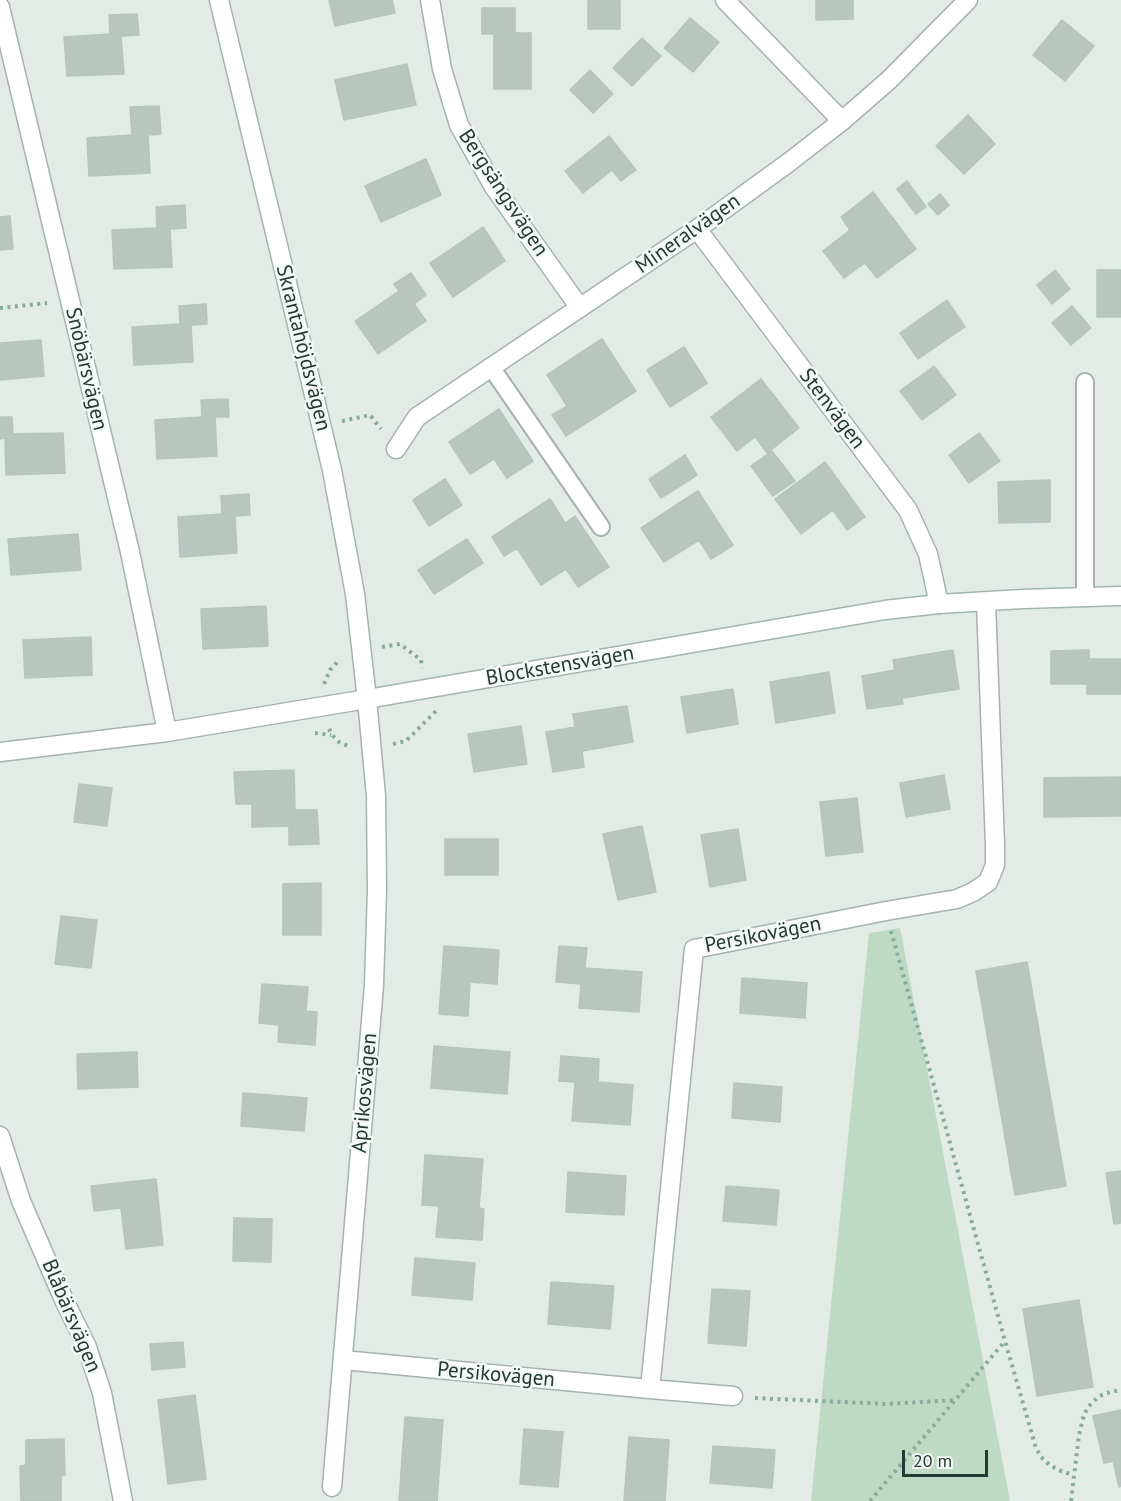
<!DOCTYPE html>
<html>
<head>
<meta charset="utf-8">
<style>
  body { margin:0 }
  #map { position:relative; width:1121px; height:1501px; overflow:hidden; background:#e3ebe7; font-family:"PT Sans",sans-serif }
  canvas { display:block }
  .scale { position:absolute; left:902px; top:1450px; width:86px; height:27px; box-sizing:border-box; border:3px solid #253a32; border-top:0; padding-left:8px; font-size:18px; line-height:21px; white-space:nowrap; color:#253a32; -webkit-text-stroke:4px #f3f8f5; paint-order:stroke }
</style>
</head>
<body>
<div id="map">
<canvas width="1121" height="1501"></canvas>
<div class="scale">20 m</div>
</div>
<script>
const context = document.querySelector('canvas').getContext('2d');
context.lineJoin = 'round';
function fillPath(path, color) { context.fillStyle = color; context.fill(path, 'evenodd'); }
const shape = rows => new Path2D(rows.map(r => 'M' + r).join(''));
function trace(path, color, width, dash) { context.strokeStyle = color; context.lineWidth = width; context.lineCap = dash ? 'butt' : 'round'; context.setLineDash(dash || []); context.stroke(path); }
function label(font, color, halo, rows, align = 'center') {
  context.font = font + ' "PT Sans",sans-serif'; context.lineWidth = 5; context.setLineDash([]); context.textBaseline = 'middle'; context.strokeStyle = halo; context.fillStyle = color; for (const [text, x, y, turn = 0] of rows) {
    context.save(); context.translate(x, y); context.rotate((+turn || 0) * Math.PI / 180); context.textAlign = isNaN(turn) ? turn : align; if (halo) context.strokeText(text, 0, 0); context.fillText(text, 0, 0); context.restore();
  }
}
fillPath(shape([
  [900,928,1010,1501,811,1501,869,933]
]), '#bedac3');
const building = shape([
  [329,0,392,0,395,13,335,26,329,0],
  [588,0,620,0,620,29,588,29,588,0],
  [816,0,853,0,853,19,816,20,816,0],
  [482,8,515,8,515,33,531,33,531,89,494,89,494,34,482,34,482,8],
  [137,14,139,35,121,36,124,74,67,76,64,37,110,34,109,15,137,14],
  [690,18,719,42,693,72,664,48,690,18],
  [1062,20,1094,46,1065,81,1033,55,1062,20],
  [642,38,661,56,632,86,613,68,642,38],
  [407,64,416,105,344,120,335,80,407,64],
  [590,70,613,94,593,113,570,90,590,70],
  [159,106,161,134,148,135,150,173,89,176,87,138,132,135,130,107,159,106],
  [968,115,995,144,964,174,936,146,968,115],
  [609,136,636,170,621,181,612,170,583,193,565,171,609,136],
  [426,159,441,195,381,222,365,186,426,159],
  [907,181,926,207,916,214,897,189,907,181],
  [873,192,916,249,877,278,865,263,844,278,823,251,850,230,841,217,873,192],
  [940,194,949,205,938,215,928,204,940,194],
  [185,205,186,228,170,229,172,267,114,269,112,230,157,228,156,207,185,205],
  [10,216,13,249,0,250,0,217,10,216],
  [483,227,505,261,453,297,430,263,483,227],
  [1055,270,1070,289,1052,304,1037,285,1055,270],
  [1097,270,1121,270,1121,317,1097,317,1097,270],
  [411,273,426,295,414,304,426,321,378,354,355,321,399,291,394,284,411,273],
  [947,300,965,327,918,359,900,333,947,300],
  [206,304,207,324,191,325,193,362,134,365,132,327,180,324,179,306,206,304],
  [1072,306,1091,328,1071,345,1052,323,1072,306],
  [602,339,636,391,566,436,552,415,567,406,547,375,602,339],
  [41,340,44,376,0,380,0,343,41,340],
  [684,347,707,383,670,407,647,370,684,347],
  [934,366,956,395,922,420,900,391,934,366],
  [761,379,799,428,767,453,755,437,737,451,711,417,761,379],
  [228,399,229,417,215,417,217,456,157,459,155,420,202,417,201,400,228,399],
  [499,409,533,461,507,478,494,459,470,474,449,442,499,409],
  [0,417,12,417,13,434,63,433,65,473,6,475,5,438,0,439,0,417],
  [979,433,1000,461,969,483,949,455,979,433],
  [772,451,795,481,773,496,751,466,772,451],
  [685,455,697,475,661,498,649,479,685,455],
  [825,462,865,517,847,530,833,510,801,534,775,499,825,462],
  [445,479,462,505,429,526,413,500,445,479],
  [1050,480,1050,522,999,523,998,482,1050,480],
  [698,491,733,545,711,559,699,540,664,562,641,528,698,491],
  [249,494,250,515,235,516,237,553,180,557,178,517,222,514,221,496,249,494],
  [550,499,565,523,575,516,609,567,578,587,566,569,541,585,517,548,504,556,492,537,550,499],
  [78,534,81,570,11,575,8,539,78,534],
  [467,539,483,563,434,594,418,570,467,539],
  [266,606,268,646,203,649,201,609,266,606],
  [91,637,92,675,25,678,23,640,91,637],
  [953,650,959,689,902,698,903,704,867,709,862,676,895,670,893,660,953,650],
  [1089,650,1089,659,1121,659,1121,694,1087,694,1087,684,1051,684,1051,651,1089,650],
  [829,672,835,713,776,723,770,682,829,672],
  [733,689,738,724,687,733,681,697,733,689],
  [627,706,633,742,582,751,584,767,553,772,546,732,575,727,573,714,627,706],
  [521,726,527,764,474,772,468,734,521,726],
  [294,770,295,810,317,810,319,844,289,845,289,826,252,827,252,804,236,804,234,772,294,770],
  [944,775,950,809,906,817,900,783,944,775],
  [1121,777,1121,816,1044,817,1044,778,1121,777],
  [79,784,112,788,107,826,74,822,79,784],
  [857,798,863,852,826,856,820,802,857,798],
  [642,826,656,892,618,900,603,834,642,826],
  [738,829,746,880,710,887,701,835,738,829],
  [445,839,498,839,498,875,445,875,445,839],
  [321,883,321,935,283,935,283,884,321,883],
  [61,916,97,920,91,968,55,964,61,916],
  [444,946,499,950,497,984,470,982,468,1016,439,1014,444,946],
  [559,946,587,948,585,968,642,972,639,1012,579,1008,581,984,556,982,559,946],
  [1027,962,1066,1186,1015,1195,976,971,1027,962],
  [742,978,807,983,805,1018,740,1013,742,978],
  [262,984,308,987,306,1011,317,1012,315,1045,278,1042,279,1025,259,1023,262,984],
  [434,1046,510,1052,507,1094,431,1088,434,1046],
  [137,1052,138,1087,78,1089,77,1054,137,1052],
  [561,1056,599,1059,598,1082,633,1085,630,1125,572,1121,575,1082,559,1081,561,1056],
  [734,1083,782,1087,780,1122,732,1118,734,1083],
  [243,1093,307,1098,304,1131,241,1126,243,1093],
  [425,1155,483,1159,479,1208,484,1209,482,1240,436,1237,439,1206,422,1205,425,1155],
  [1121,1171,1121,1223,1114,1224,1106,1173,1121,1171],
  [568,1172,626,1176,624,1215,566,1212,568,1172],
  [156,1179,163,1245,126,1249,121,1208,94,1211,91,1186,156,1179],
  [726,1186,779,1190,776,1225,723,1221,726,1186],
  [234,1218,272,1219,271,1262,233,1261,234,1218],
  [415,1258,475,1263,472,1300,412,1295,415,1258],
  [551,1282,614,1286,610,1329,548,1324,551,1282],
  [712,1289,750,1291,746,1346,708,1343,712,1289],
  [1079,1300,1093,1387,1037,1396,1023,1309,1079,1300],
  [183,1342,185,1367,152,1370,150,1344,183,1342],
  [195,1395,206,1479,168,1484,158,1400,195,1395],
  [1121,1410,1121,1486,1119,1487,1113,1461,1104,1463,1093,1416,1121,1410],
  [405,1417,443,1420,437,1501,399,1501,405,1417],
  [524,1429,563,1432,558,1487,520,1484,524,1429],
  [629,1437,669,1440,665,1501,624,1501,629,1437],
  [64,1439,65,1475,61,1475,61,1501,21,1501,20,1466,26,1465,26,1440,64,1439],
  [713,1446,775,1450,772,1488,710,1483,713,1446]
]);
fillPath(building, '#b9c6bf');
trace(building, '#b6c4bd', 1.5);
const lane = shape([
  [491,367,601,527],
  [1085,596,1085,382]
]);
const street = shape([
  [430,0,442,69,459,125,494,187,580,308],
  [725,0,842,121],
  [0,7,130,552,167,732],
  [697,229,908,510,928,554,939,604],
  [396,449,417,417,697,229,788,163,842,121,889,80,968,0],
  [0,752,167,732,367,699,376,796,377,890,374,985,332,1487],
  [0,1136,21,1201,64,1300,87,1347,102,1393,123,1501],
  [343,1360,650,1389,694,949,886,911,957,899,973,892,988,882,995,865,995,845,986,602],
  [650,1389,733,1396]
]);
const secondary = shape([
  [219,0,332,470,355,594,367,699,885,610,939,604,1022,599,1121,596]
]);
trace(lane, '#a6b2ad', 20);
trace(street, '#a6b2ad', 21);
trace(secondary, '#a3b6ad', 21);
trace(shape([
  [0,308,47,303],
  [342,421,370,415,381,429],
  [382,647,400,644,421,660,422,668],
  [324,684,330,670,339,660],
  [329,729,332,735,339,742,350,747],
  [315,733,331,735],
  [393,744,406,741,436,711],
  [891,931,1005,1341,1036,1448,1041,1457,1051,1466,1061,1471,1073,1475],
  [755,1398,887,1404,956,1400],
  [870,1501,1005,1341],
  [1071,1501,1079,1435,1084,1414,1090,1405,1098,1397,1106,1393,1121,1390]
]), '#87ab9c', 4, [3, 4.5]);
trace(lane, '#fff', 16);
trace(street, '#fff', 18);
trace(secondary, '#fff', 18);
label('21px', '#253a32', '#f3f8f5', [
  ["Bergsängsvägen",503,193,57],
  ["Mineralvägen",688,234,-35],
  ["Skrantahöjdsvägen",303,348,76],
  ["Snöbärsvägen",86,369,77],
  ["Stenvägen",832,409,53],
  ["Blockstensvägen",560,666,-10],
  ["Persikovägen",763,935,-11],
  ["Aprikosvägen",365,1093,-85],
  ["Blåbärsvägen",71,1316,67],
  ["Persikovägen",496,1375,5]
]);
</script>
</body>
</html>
